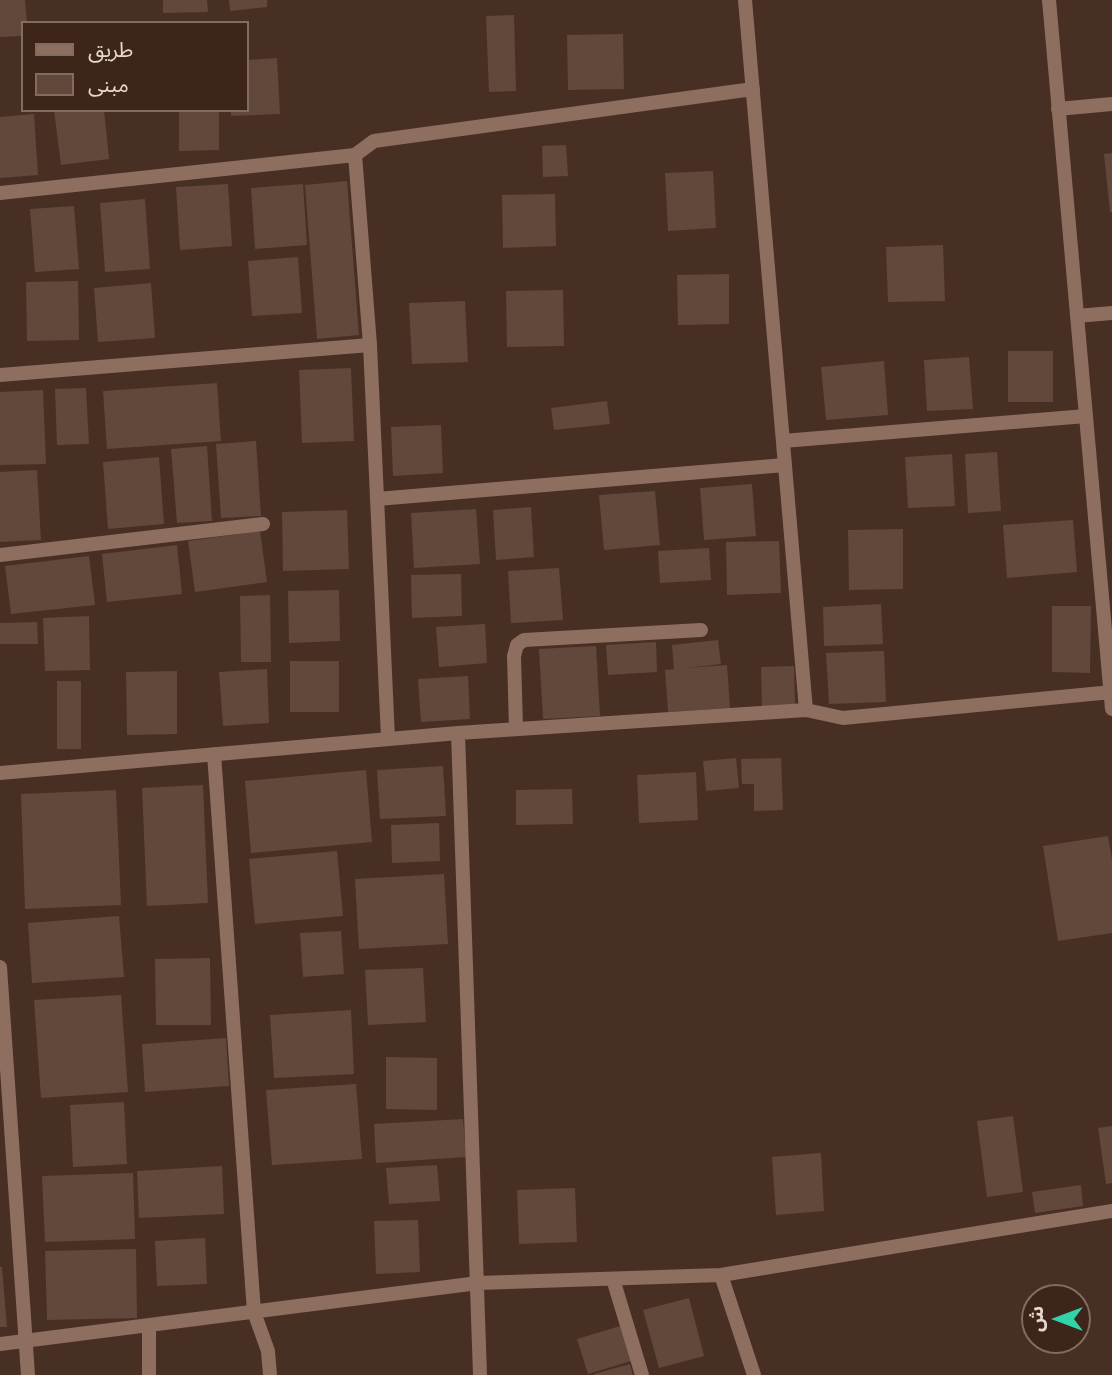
<!DOCTYPE html>
<html>
<head>
<meta charset="utf-8">
<style>
  body { margin:0 }
  #map { position:relative; width:1112px; height:1375px; overflow:hidden; background:#482f24; font-family:Cabin,"Noto Sans Arabic",sans-serif }
  canvas { display:block }
  .legend { position:absolute; left:21px; top:21px; width:228px; height:91px; box-sizing:border-box; background:#3d251a; border:2px solid #816c62; margin:0; padding:9px 12px; list-style:none; font-size:21px; color:#e7d7cf }
  .legend li { display:flex; align-items:center; gap:14px; height:35px }
  .legend b { width:35px; border:2px solid #816c62 }
  .north { position:absolute; left:1021px; top:1284px; width:70px; height:70px; box-sizing:border-box; background:#3d251a; border:2px solid #816c62; border-radius:50%; rotate:270deg; font-size:19px; font-weight:700; line-height:28px; text-align:center; color:#e7d7cf }
  .north::after { content:''; display:block; margin:auto; width:24px; height:32px; background:#31d4a9; clip-path:polygon(50% 0,100% 100%,50% 72%,0 100%) }
</style>
</head>
<body>
<div id="map">
<canvas width="1112" height="1375"></canvas>
<ul class="legend">
<li><b style="height:9px;background:#8e6e5f"></b>طريق</li>
<li><b style="height:19px;background:#62473b"></b>مبنى</li>
</ul>
<div class="north">ش</div>
</div>
<script>
const context = document.querySelector('canvas').getContext('2d');
context.lineJoin = 'round';
function fillPath(path, color) { context.fillStyle = color; context.fill(path, 'evenodd'); }
const shape = rows => new Path2D(rows.map(r => 'M' + r).join(''));
function trace(path, color, width, dash) { context.strokeStyle = color; context.lineWidth = width; context.lineCap = dash ? 'butt' : 'round'; context.setLineDash(dash || []); context.stroke(path); }
fillPath(shape([
  [0,0,25,0,27,23,23,23,23,36,0,37],
  [163,0,207,0,208,12,163,13],
  [229,0,267,0,267,7,230,11],
  [514,15,516,91,489,92,486,16],
  [623,34,624,89,568,90,567,35],
  [277,58,280,114,231,116,231,110,247,110,247,60],
  [54,110,104,110,109,159,61,165],
  [179,110,219,110,219,150,179,151],
  [34,114,38,175,0,178,0,117],
  [566,145,568,176,543,177,542,146],
  [1112,153,1112,212,1110,212,1104,154],
  [713,171,716,228,668,231,665,173],
  [347,181,359,335,317,339,305,185],
  [228,184,232,246,180,250,176,187],
  [303,184,307,245,255,249,251,188],
  [555,194,556,246,503,248,502,195],
  [145,199,150,269,105,272,100,203],
  [74,206,79,269,35,272,30,209],
  [943,245,945,301,888,302,886,247],
  [298,257,302,313,252,316,248,261],
  [729,274,729,324,678,325,677,275],
  [78,281,79,340,27,341,26,282],
  [151,283,155,338,98,342,94,288],
  [563,290,564,346,507,347,506,291],
  [465,301,468,362,412,364,409,303],
  [1008,351,1053,351,1053,402,1008,402],
  [969,357,973,409,927,411,924,360],
  [884,361,888,415,826,420,821,367],
  [351,368,354,441,302,443,299,370],
  [217,383,221,441,107,449,103,391],
  [86,388,89,444,57,445,55,389],
  [43,390,46,464,0,465,0,392],
  [607,401,610,424,554,430,551,408],
  [441,425,443,473,393,476,391,427],
  [256,441,261,516,221,518,216,444],
  [207,446,212,521,177,523,171,449],
  [997,452,1001,511,968,513,965,454],
  [952,454,955,506,908,508,905,457],
  [159,457,164,524,108,529,103,462],
  [37,470,41,540,0,542,0,472],
  [752,484,756,536,704,540,700,488],
  [655,491,660,545,604,550,599,495],
  [531,507,534,557,496,560,493,510],
  [476,509,480,564,414,568,411,513],
  [347,510,349,569,283,571,282,512],
  [1073,520,1077,572,1007,578,1003,525],
  [903,529,903,589,849,590,848,530],
  [260,531,267,582,195,592,188,541],
  [779,541,781,593,727,595,726,542],
  [177,545,182,594,107,602,102,554],
  [709,548,711,580,660,583,658,551],
  [89,556,95,605,11,614,5,566],
  [559,568,563,620,511,623,508,571],
  [461,574,462,616,412,618,411,575],
  [339,590,340,641,289,643,288,591],
  [270,595,271,662,241,662,240,596],
  [881,604,883,644,824,646,823,607],
  [1052,606,1091,606,1090,673,1052,672],
  [89,616,90,670,45,671,43,618],
  [37,622,38,644,0,644,0,623],
  [485,624,487,663,439,667,436,627],
  [718,640,721,664,687,668,727,665,730,708,668,712,665,670,674,669,672,645],
  [656,642,657,672,608,675,606,645],
  [596,646,600,716,543,719,539,649],
  [884,651,886,702,829,704,826,653],
  [290,661,339,661,339,712,290,712],
  [794,666,795,707,762,708,761,667],
  [267,669,269,723,223,726,219,672],
  [177,671,177,734,127,735,126,672],
  [468,676,470,719,421,722,418,679],
  [57,681,81,681,81,749,57,749],
  [736,758,739,788,706,791,703,761],
  [781,758,783,810,754,811,754,784,742,784,741,759],
  [443,766,446,816,380,819,377,770],
  [366,770,372,842,251,853,245,781],
  [696,772,698,820,639,823,637,775],
  [203,785,208,903,147,906,142,788],
  [572,789,573,824,516,825,516,790],
  [116,790,121,905,25,909,21,794],
  [439,823,440,861,392,863,391,825],
  [1108,836,1112,860,1112,933,1058,941,1043,846],
  [337,851,343,916,255,924,249,859],
  [444,874,448,944,359,949,355,879],
  [119,916,124,977,32,983,28,923],
  [341,931,344,974,303,977,300,933],
  [210,958,211,1025,156,1025,155,959],
  [423,968,426,1022,368,1025,365,970],
  [121,995,128,1092,41,1098,34,1000],
  [351,1010,354,1074,274,1078,270,1015],
  [226,1038,229,1086,145,1092,142,1044],
  [386,1057,437,1058,437,1110,386,1109],
  [356,1084,362,1159,272,1165,266,1090],
  [124,1102,127,1164,73,1167,70,1105],
  [1013,1116,1023,1192,987,1197,977,1121],
  [463,1119,466,1157,376,1163,374,1124],
  [1112,1126,1112,1183,1106,1184,1098,1128],
  [821,1153,824,1211,776,1215,772,1157],
  [437,1165,440,1201,389,1204,386,1168],
  [222,1166,224,1214,139,1218,137,1171],
  [133,1173,135,1239,45,1242,42,1176],
  [1081,1185,1083,1206,1035,1213,1032,1192],
  [575,1188,577,1242,519,1244,517,1190],
  [418,1220,420,1272,376,1274,374,1221],
  [205,1238,207,1284,157,1286,155,1241],
  [136,1249,137,1318,47,1320,45,1251],
  [0,1267,2,1267,7,1327,0,1327],
  [689,1298,704,1356,659,1368,643,1310],
  [620,1326,631,1361,588,1374,577,1339],
  [630,1364,633,1375,594,1375,594,1374]
]), '#62473b');
trace(shape([
  [1058,109,1112,104],
  [0,375,370,345],
  [783,441,1086,416],
  [377,499,785,465],
  [0,555,263,524],
  [516,728,514,656,517,645,524,640,701,630],
  [613,1279,642,1375]
]), '#8e6e5f', 14);
trace(shape([
  [745,0,806,710],
  [1049,0,1112,709],
  [355,155,370,345,388,738],
  [0,193,355,155,374,141,753,89],
  [1077,316,1112,313],
  [458,733,480,1375],
  [214,754,254,1312,268,1351,270,1375],
  [0,773,458,733,806,710,843,718,1112,692],
  [0,967,28,1375],
  [721,1275,754,1375],
  [149,1326,149,1375],
  [0,1344,478,1283,721,1275,1112,1211]
]), '#8e6e5f', 14);
</script>
</body>
</html>
